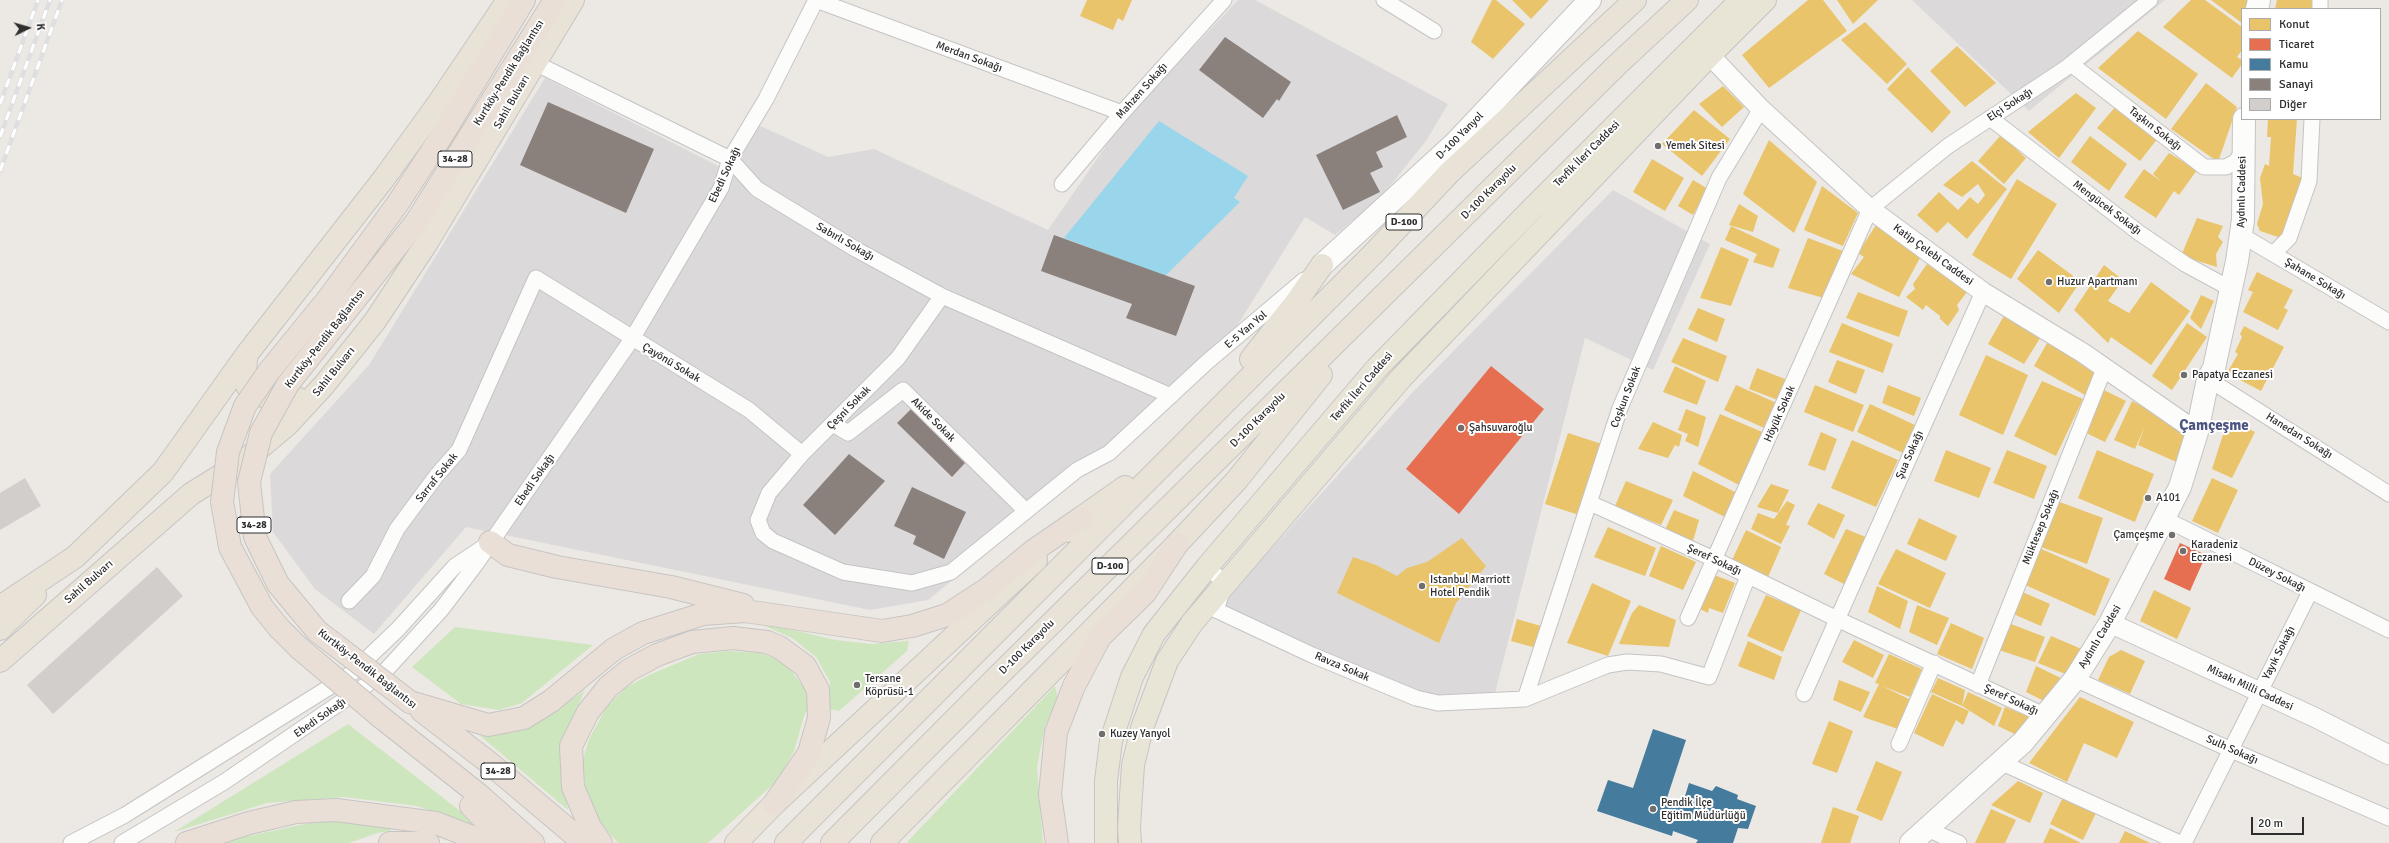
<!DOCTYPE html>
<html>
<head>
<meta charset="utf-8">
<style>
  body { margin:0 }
  #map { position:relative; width:2389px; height:843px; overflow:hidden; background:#ece8e4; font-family:Signika,sans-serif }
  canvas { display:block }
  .legend { position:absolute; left:2241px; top:8px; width:140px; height:112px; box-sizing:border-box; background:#fff; border:1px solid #ababab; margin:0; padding:5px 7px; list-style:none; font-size:12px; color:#2e2e2e }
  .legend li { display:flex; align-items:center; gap:8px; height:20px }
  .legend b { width:20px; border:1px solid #ababab }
  .north { position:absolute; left:8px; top:8px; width:40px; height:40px; -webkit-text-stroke:3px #fff; paint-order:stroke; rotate:85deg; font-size:11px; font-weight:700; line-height:16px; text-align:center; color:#2e2e2e }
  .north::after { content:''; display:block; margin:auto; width:14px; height:18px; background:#2e2e2e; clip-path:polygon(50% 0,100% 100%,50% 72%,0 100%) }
  .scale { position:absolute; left:2251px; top:817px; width:53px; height:18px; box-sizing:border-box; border:2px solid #2e2e2e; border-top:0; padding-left:5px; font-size:12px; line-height:14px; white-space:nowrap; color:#2e2e2e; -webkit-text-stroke:3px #fff; paint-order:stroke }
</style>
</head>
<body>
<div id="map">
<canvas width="2389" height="843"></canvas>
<ul class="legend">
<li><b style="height:11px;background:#e9c46a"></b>Konut</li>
<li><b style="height:11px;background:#e76f51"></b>Ticaret</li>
<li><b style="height:11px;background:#457b9d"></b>Kamu</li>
<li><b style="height:11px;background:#8a817c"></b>Sanayi</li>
<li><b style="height:11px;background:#d1cecb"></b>Diğer</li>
</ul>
<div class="north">K</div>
<div class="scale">20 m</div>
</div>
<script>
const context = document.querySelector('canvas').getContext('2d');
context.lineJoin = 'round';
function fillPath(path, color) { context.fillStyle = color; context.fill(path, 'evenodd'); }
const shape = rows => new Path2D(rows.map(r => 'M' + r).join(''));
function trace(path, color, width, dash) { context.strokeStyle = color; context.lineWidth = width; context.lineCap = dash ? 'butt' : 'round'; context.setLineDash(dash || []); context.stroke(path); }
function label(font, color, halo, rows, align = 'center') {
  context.font = font + ' Signika,sans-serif'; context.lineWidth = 4; context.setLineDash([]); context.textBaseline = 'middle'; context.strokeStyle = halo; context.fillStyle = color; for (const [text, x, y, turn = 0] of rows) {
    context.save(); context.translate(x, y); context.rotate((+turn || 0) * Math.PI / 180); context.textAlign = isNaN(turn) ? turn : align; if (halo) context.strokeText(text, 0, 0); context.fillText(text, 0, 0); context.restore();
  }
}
fillPath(shape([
  [1238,0,1255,0,1448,104,1426,141,1381,197,1335,235,1305,217,1207,374,928,600,870,610,466,527,374,634,315,589,273,532,270,474,369,365,545,78,730,172,756,124,828,157,874,149,1048,230,1121,124],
  [1912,0,2165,0,2029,111],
  [1613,190,1710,244,1653,370,1585,338,1492,705,1430,709,1216,610,1411,394]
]), '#dcd9db');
fillPath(shape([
  [752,620,835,640,871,644,909,641,907,651,839,711,830,709,830,682,816,657,792,638],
  [455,627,593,645,522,703,499,710,461,704,412,667],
  [729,651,760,653,775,658,789,667,805,690,809,710,805,713,794,751,778,780,708,843,618,843,598,820,586,790,582,763,589,739,606,708,625,688,649,675,699,654],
  [1055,686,1058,699,1045,726,1037,767,1043,843,908,843,908,841],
  [585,690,564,737,561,768,568,810,477,733,516,730,544,719],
  [348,724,482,828,417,806,344,797,267,803,174,832],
  [319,821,389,824,391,831,377,833,349,843,224,843,234,839]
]), '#cee6be');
fillPath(shape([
  [1159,121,1248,176,1234,198,1240,202,1165,276,1064,238]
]), '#99d6ec');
fillPath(shape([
  [1087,0,1132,0,1123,21,1118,18,1113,30,1080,16],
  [1492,0,1496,0,1525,24,1493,59,1471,42],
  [1512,0,1549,0,1531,19],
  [1808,0,1823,0,1847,31,1769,88,1742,55],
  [1837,0,1878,0,1853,24],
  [2191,0,2205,0,2242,27,2242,50,2237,57,2242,60,2242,64,2232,78,2163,27],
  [2211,0,2254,0,2253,9,2242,9,2242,23],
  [2277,0,2313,0,2312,9,2275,9],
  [1865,22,1907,64,1887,84,1841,40],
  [2138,31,2198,74,2166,119,2098,68],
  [1957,46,1996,83,1965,107,1930,71],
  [1908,67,1951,112,1932,133,1887,89],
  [2206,83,2237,107,2218,162,2171,129],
  [1723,86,1744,107,1722,127,1699,104],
  [2076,93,2096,108,2059,158,2028,132],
  [2117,105,2158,138,2140,161,2097,128],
  [1694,110,1730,139,1702,176,1662,144],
  [2268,119,2297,119,2293,174,2305,179,2284,239,2260,231,2257,224,2263,204,2260,178,2265,164,2269,166,2271,137,2267,137],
  [2001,135,2026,158,2004,184,1978,161],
  [2090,136,2127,164,2109,191,2071,162],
  [1769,140,1817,182,1794,233,1743,194],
  [2169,153,2197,170,2179,195,2174,191,2156,218,2124,197,2144,169,2162,182,2153,174],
  [1652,159,1684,178,1665,211,1633,192],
  [1972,161,2007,189,1967,239,1948,222,1937,233,1917,215,1939,192,1958,210,1970,197,1978,204,1985,195,1978,184,1962,197,1943,185],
  [2017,179,2057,204,2011,279,1972,255],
  [1693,180,1708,189,1693,215,1678,206],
  [1822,186,1858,213,1843,246,1804,230],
  [1739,204,1758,216,1753,232,1729,225],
  [2197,218,2223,226,2218,237,2223,242,2216,254,2217,267,2181,256],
  [1876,225,1922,254,1899,297,1851,274,1864,257,1858,253],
  [1731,226,1780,249,1773,268,1753,262,1757,254,1725,240],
  [1808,238,1843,251,1824,298,1788,288],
  [1721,247,1749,259,1731,306,1700,298],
  [2038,250,2072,275,2078,285,2059,313,2017,279],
  [1927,264,1967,292,1957,305,1959,310,1948,326,1940,319,1940,316,1926,305,1923,310,1906,297,1915,289,1913,284],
  [2104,265,2123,280,2108,301,2129,313,2151,282,2190,311,2151,365,2111,337,2108,343,2074,310],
  [2257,272,2293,290,2284,308,2288,310,2278,330,2243,312,2253,292,2248,290],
  [1858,292,1908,311,1899,337,1846,318],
  [2201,295,2214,301,2201,329,2190,318],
  [1698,308,1725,319,1717,342,1688,329],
  [2005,314,2042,335,2024,364,1988,344],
  [1842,323,1893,344,1883,373,1829,352],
  [2187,323,2207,337,2172,390,2152,376],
  [2244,326,2284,347,2261,391,2227,373,2238,354,2235,352,2242,337,2240,334],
  [1683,338,1727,356,1718,382,1671,362],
  [2050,338,2098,372,2085,395,2034,366],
  [1986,355,2028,375,2003,435,1959,415],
  [1837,360,1865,370,1856,394,1828,382],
  [1675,366,1706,381,1697,405,1663,392],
  [1757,368,1790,381,1783,402,1749,389],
  [2042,381,2083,399,2056,456,2014,436],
  [1736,385,1781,405,1771,431,1724,410],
  [1815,385,1864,405,1853,432,1804,412],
  [1888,385,1921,398,1914,416,1882,403],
  [2102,389,2126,401,2105,442,2082,431],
  [2132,401,2152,411,2191,439,2181,464,2138,445,2145,426,2135,449,2114,440],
  [1870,404,1915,425,1903,453,1857,432],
  [1686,409,1706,417,1698,447,1685,441,1688,434,1678,430],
  [1720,414,1767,434,1743,487,1698,464],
  [2228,419,2255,432,2232,478,2212,469],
  [1653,422,1682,435,1679,447,1675,445,1668,458,1638,449],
  [1821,432,1837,439,1825,471,1808,465],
  [1568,433,1602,444,1579,515,1545,504],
  [1852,440,1898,460,1876,507,1831,488],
  [1946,450,1991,468,1979,498,1934,481],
  [2007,450,2047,466,2034,499,1993,483],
  [2097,450,2154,474,2135,522,2078,498],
  [1693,471,1737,493,1727,518,1683,496],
  [2212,478,2238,490,2218,533,2192,521],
  [1626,481,1673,500,1661,525,1615,506],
  [1771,484,1789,490,1778,513,1757,507],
  [1787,501,1795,505,1786,525,1790,526,1781,544,1751,529,1758,513,1774,519],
  [2057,501,2103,518,2087,564,2041,547],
  [1818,503,1845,515,1834,539,1807,524],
  [1674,510,1699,520,1693,541,1664,532],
  [1919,518,1957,536,1946,561,1907,544],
  [1608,527,1656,548,1645,576,1594,557],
  [1846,529,1868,538,1846,585,1824,574],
  [1746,530,1781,547,1768,577,1732,560],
  [1462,538,1486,566,1456,603,1439,643,1337,593,1353,557,1376,565,1397,576,1407,568,1427,562],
  [1661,546,1696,562,1683,590,1649,576],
  [2039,548,2110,579,2095,616,2023,584],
  [1896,549,1946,573,1930,608,1878,584],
  [1709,573,1735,583,1723,613,1709,608,1708,613,1696,607],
  [1592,583,1631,601,1608,656,1567,643],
  [1877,586,1908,601,1900,629,1868,612],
  [2154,590,2191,608,2177,639,2140,621],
  [2020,591,2050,604,2041,626,2011,613],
  [1766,595,1801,610,1783,652,1747,636],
  [1639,605,1676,620,1669,647,1619,644,1632,613],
  [1917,605,1949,618,1937,645,1909,632],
  [1517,619,1541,626,1536,648,1511,641],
  [1951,623,1984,638,1972,669,1937,654],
  [2011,624,2045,637,2035,662,1999,650],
  [2051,636,2084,650,2068,675,2038,663],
  [1854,640,1884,655,1873,678,1842,662],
  [1748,641,1782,657,1774,680,1738,666],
  [2121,650,2145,661,2130,694,2098,680,2109,657],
  [1889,654,1922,669,1910,697,1882,686,1911,700,1898,729,1863,717,1879,684,1875,683],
  [2036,666,2065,680,2050,704,2026,692],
  [1938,678,1965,690,1962,706,1931,692],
  [1839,680,1870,692,1861,712,1833,700],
  [1968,692,2002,708,1994,726,1962,706],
  [1932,694,1969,711,1963,725,1956,720,1943,747,1914,733],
  [2080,697,2134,722,2117,758,2084,743,2067,782,2029,763],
  [2005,707,2032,718,2021,737,1998,726],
  [1829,721,1853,731,1837,773,1812,764],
  [1876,761,1902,772,1882,821,1856,810],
  [2018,781,2043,793,2030,823,1991,805],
  [2064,795,2097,811,2083,840,2050,824],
  [1833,807,1859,816,1850,843,1821,843],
  [1991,809,2016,820,2005,843,1975,843],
  [2050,828,2081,843,2043,843],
  [2125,831,2150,843,2119,843]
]), '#e9c46a');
fillPath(shape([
  [1491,366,1544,409,1459,514,1406,469],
  [2180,543,2206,555,2190,591,2164,579]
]), '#e76f51');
fillPath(shape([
  [1653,729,1686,740,1666,801,1682,806,1689,783,1712,791,1716,786,1738,795,1737,799,1756,806,1748,829,1738,828,1733,843,1696,843,1698,840,1673,831,1672,836,1597,811,1608,780,1633,788]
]), '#457b9d');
fillPath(shape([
  [1225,37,1291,82,1279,101,1277,99,1263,118,1199,70],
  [548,102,654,149,626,213,520,165],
  [1397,115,1407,137,1376,152,1383,167,1370,173,1380,192,1343,210,1316,155],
  [1054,235,1195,286,1176,336,1126,318,1132,304,1041,271],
  [911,409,965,463,952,477,897,423],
  [849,454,885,481,835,535,803,505],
  [912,487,966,512,944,559,913,544,916,536,894,526]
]), '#8a817c');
fillPath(shape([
  [25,478,41,506,0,530,0,493],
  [157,567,183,596,53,714,27,685]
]), '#d1cecb');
const minor = shape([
  [816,0,1122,113],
  [1384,0,1434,31],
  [2320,9,2320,0],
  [535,63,730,159,757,189,857,250,942,296,1171,396],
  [2071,64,2204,167,2226,167,2235,162,2243,153],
  [1990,118,2138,232,2185,264,2231,289],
  [1062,184,1122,113,1224,0],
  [2241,235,2389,322],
  [2273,254,2289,238,2309,181,2312,119],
  [942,296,898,358,802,454,769,493,758,520,763,533,773,541,843,572,912,583,951,572,1077,470,1109,453,1207,362,1304,280],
  [2208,379,2389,494],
  [833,424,848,433,903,390,1025,510],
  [1590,503,1716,560,1837,619,2046,716],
  [2165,519,2389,630],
  [1207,567,1225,583,1216,610,1312,655,1416,698,1438,703,1525,699,1608,665,1627,662,1661,664,1709,677,1748,576],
  [349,601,373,576,397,529,437,475,459,450,536,278,749,410,802,454],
  [1688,618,1870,209,1948,146,2066,68,2150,0],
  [2075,679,2231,750,2389,818],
  [1978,685,2104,369],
  [1804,694,1983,292],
  [1525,699,1620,408,1719,178,1761,109],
  [1899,744,1934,663],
  [2000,762,2180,843],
  [1927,829,1959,843],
  [71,843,125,815,352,673,398,629,455,566,485,546],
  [122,843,224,782,372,681,387,669,441,610,476,564,632,339,721,188,730,159,766,99,816,0],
  [2184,843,2310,592]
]);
const tertiary = shape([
  [1700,45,1761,109,1870,209,1983,292,2083,353,2197,432],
  [2110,623,2314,717,2389,755]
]);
const secondary = shape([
  [2257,9,2259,0],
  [1322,265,1456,142,1590,0],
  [1911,843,2023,742,2075,679,2110,623,2180,487,2197,432,2208,379,2214,368,2237,261,2243,220,2244,119]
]);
const primary = shape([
  [1106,843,1106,781,1111,741,1132,677,1154,634,1207,567,1377,368,1531,210,1741,0],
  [1130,843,1129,827,1133,765,1142,728,1167,661,1192,623,1402,377,1710,55,1765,0]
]);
const trunk = shape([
  [247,354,245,369,247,386,255,394,276,399,297,398],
  [1251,359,1297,301,1322,265],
  [1067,531,1081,518,1125,487],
  [0,607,75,557,163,472,247,354,382,181,440,101,508,0],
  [0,629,35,595],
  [0,661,191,494,244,461,287,425,324,385,375,321,426,244,573,0],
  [736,843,774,804,1036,560],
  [786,843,1375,252,1449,173,1635,0],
  [832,843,1000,674,1620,62,1687,0],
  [882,843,1177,544,1236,481,1321,375]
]);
const motorway = shape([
  [328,299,398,203,441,137,524,0],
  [346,311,416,222,555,0],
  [490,542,508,555,557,567,671,587,743,605],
  [410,702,488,725,524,718,551,701,614,649,643,633,703,614,745,611,882,631,912,626,947,615,987,589,1033,551,1081,518],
  [422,711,487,761,584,843],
  [382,718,478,794,533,843],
  [471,806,507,843],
  [187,843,249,823,296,812,336,810,436,823,472,837,482,843],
  [390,843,428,843],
  [601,843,590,827,573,787,571,746,588,712,608,687,629,670,657,655,692,642,733,638,767,642,779,647,805,666,818,690,819,718,809,753,774,804],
  [1057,843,1050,795,1056,732,1074,686,1100,637,1145,593,1177,544]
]);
trace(minor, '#c5c4c5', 17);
trace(tertiary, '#c5c4c5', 21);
trace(secondary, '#c5c4c5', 24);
trace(primary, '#c6c5c4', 24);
trace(trunk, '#c6c5c4', 24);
trace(motorway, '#c6c5c4', 24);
trace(minor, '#fcfcfb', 15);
trace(tertiary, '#fcfcfb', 19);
trace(secondary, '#fcfcfb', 22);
trace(primary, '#e8e4d6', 22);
trace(trunk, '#e9e2d6', 22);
trace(motorway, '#eadfd6', 22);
const rail = shape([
  [0,104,38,0],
  [0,137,50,0],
  [0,171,62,0]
]);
trace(rail, '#dfdfe1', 4.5);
trace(rail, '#fff', 3, [9]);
const motorwayBridge = shape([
  [328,299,270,370,245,406,228,452,222,502,230,547,262,607,279,628,298,647,382,718],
  [346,311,288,384,261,433,249,482,255,537,278,584,317,631,410,702]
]);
trace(motorwayBridge, '#c6c5c4', 24, []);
trace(motorwayBridge, '#eadfd6', 22);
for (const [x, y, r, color] of [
  [1658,146,4,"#706f6e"],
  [2049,282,4,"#706f6e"],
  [2184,375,4,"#706f6e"],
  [1461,428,4,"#706f6e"],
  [2148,498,4,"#706f6e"],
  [2172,535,4,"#706f6e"],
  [2183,551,4,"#706f6e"],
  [1422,586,4,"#706f6e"],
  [857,685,4,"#706f6e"],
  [1102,734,4,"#706f6e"],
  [1653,809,4,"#706f6e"]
]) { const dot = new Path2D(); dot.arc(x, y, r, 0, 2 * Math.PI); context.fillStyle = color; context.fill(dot); trace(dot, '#fff', 1.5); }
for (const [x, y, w] of [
  [455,159,34],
  [1404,222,36],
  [254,525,34],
  [1110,566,36],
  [498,771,34]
]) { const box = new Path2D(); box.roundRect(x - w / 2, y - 8, w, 16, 3); context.fillStyle = '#fff'; context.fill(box); trace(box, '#2e2e2e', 1); }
label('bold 10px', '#2e2e2e', null, [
  ["34-28",455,159],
  ["D-100",1404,222],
  ["34-28",254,525],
  ["D-100",1110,566],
  ["34-28",498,771]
]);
label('11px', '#2e2e2e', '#fff', [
  ["Merdan Sokağı",969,57,20],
  ["Kurtköy-Pendik Bağlantısı",509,73,-58],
  ["Mahzen Sokağı",1142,91,-48],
  ["Sahil Bulvarı",512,102,-60],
  ["Elçi Sokağı",2010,105,-33],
  ["Taşkın Sokağı",2155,129,38],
  ["D-100 Yanyol",1460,136,-45],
  ["Tevfik İleri Caddesi",1587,154,-45],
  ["Ebedi Sokağı",725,175,-65],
  ["D-100 Karayolu",1489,192,-45],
  ["Aydınlı Caddesi",2242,192,-89],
  ["Mengücek Sokağı",2107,208,37],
  ["Sabırlı Sokağı",845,242,30],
  ["Katip Çelebi Caddesi",1933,255,36],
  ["Şahane Sokağı",2315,279,31],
  ["E-5 Yan Yol",1246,330,-40],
  ["Kurtköy-Pendik Bağlantısı",325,339,-52],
  ["Çayönü Sokak",671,363,31],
  ["Sahil Bulvarı",334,372,-51],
  ["Tevfik İleri Caddesi",1362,387,-49],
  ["Coşkun Sokak",1626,397,-69],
  ["Çeşni Sokak",849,408,-45],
  ["Höyük Sokak",1780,414,-66],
  ["Akide Sokak",933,420,45],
  ["D-100 Karayolu",1258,420,-45],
  ["Hanedan Sokağı",2299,436,32],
  ["Şua Sokağı",1910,455,-66],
  ["Sarraf Sokak",437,478,-51],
  ["Ebedi Sokağı",535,480,-55],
  ["Müktesep Sokağı",2041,527,-68],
  ["Şeref Sokağı",1714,560,25],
  ["Düzey Sokağı",2277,575,27],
  ["Sahil Bulvarı",89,582,-41],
  ["Aydınlı Caddesi",2100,637,-59],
  ["D-100 Karayolu",1027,647,-45],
  ["Yayık Sokağı",2279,653,-63],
  ["Ravza Sokak",1342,667,23],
  ["Kurtköy-Pendik Bağlantısı",367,669,38],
  ["Misakı Milli Caddesi",2250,688,25],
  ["Şeref Sokağı",2011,700,25],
  ["Ebedi Sokağı",320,718,-35],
  ["Sulh Sokağı",2232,750,24]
]);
label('11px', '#2e2e2e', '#fff', [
  ["Yemek Sitesi",1666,146],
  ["Huzur Apartmanı",2057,282],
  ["Papatya Eczanesi",2192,375],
  ["Şahsuvaroğlu",1469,428],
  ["A101",2156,498],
  ["Çamçeşme",2164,535,"right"],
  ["Karadeniz",2191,545],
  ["Eczanesi",2191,558],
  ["Istanbul Marriott",1430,580],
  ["Hotel Pendik",1430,593],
  ["Tersane",865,679],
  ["Köprüsü-1",865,692],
  ["Kuzey Yanyol",1110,734],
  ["Pendik İlçe",1661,803],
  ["Eğitim Müdürlüğü",1661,816]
], 'left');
label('bold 15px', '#4d5680', '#fff', [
  ["Çamçeşme",2214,426]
]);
</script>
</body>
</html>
